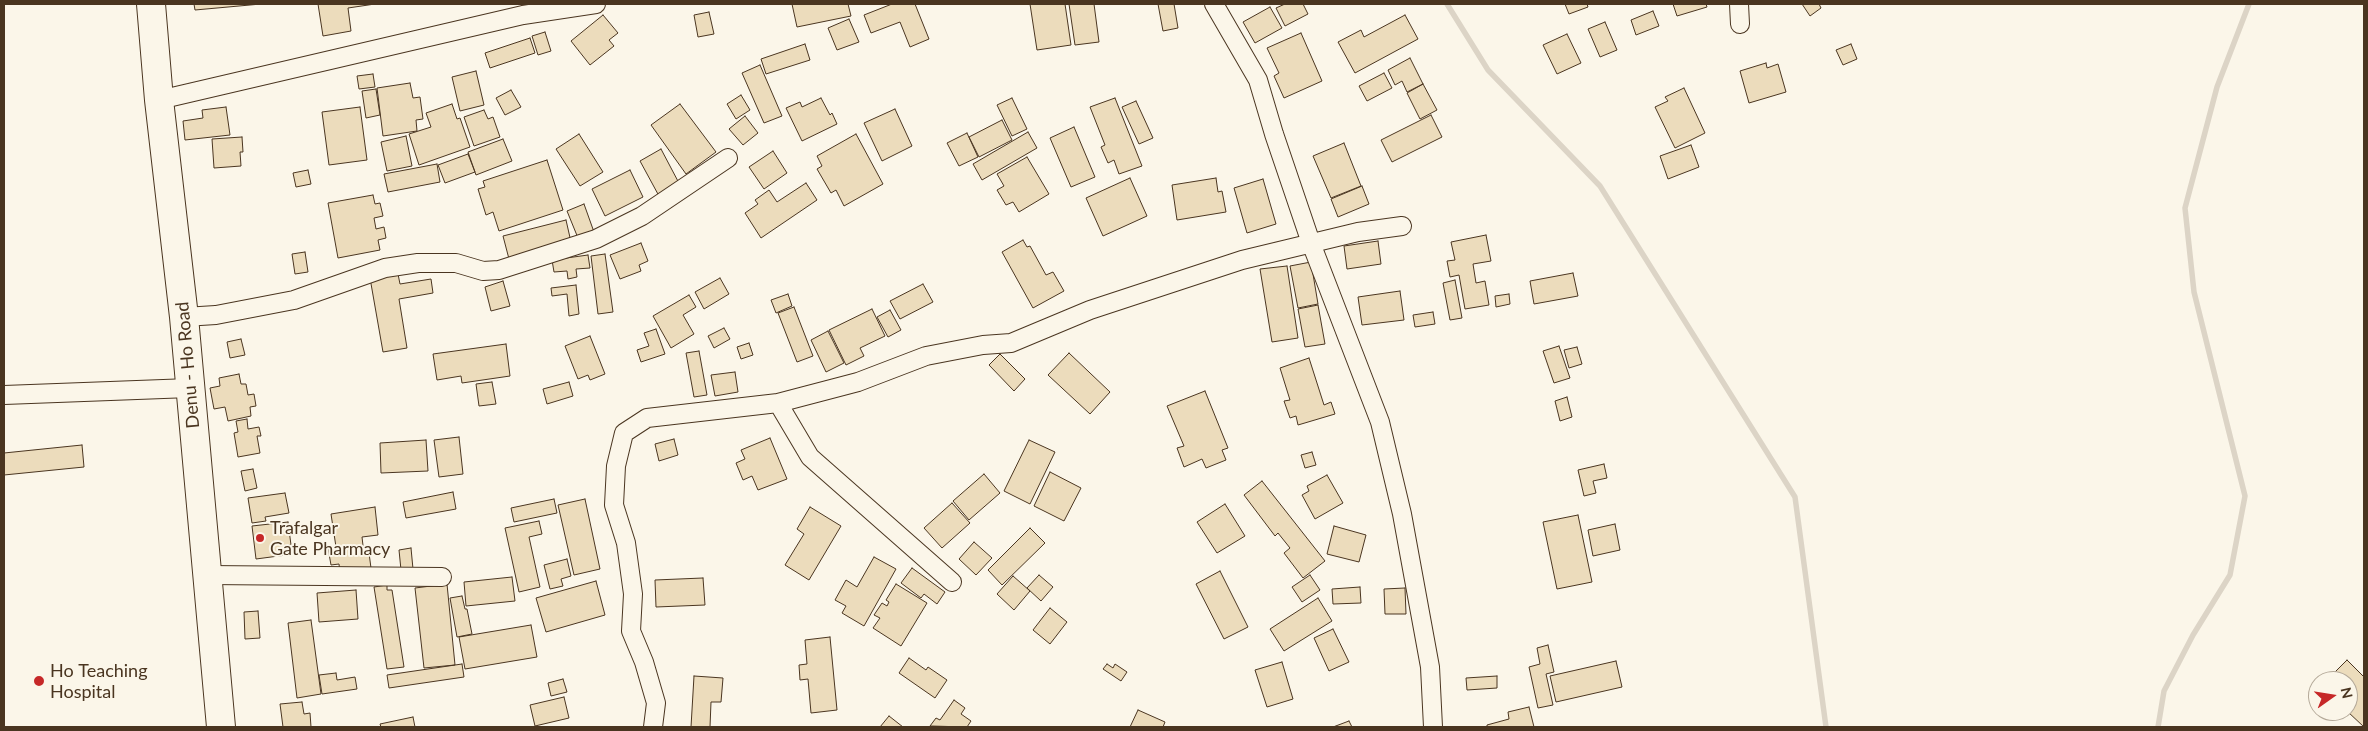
<!DOCTYPE html>
<html>
<head>
<meta charset="utf-8">
<style>
  body { margin:0 }
  #map { position:relative; width:2368px; height:731px; overflow:hidden; background:#fbf6e9; font-family:Lato,sans-serif }
  canvas { display:block }
  .frame { position:absolute; inset:0; border:5px solid #4a3520; pointer-events:none }
  .north { position:absolute; left:2308px; top:671px; width:50px; height:50px; box-sizing:border-box; background:#fbf6e9; border:1px solid #b4a999; border-radius:50%; rotate:77deg; font-size:14px; font-weight:700; line-height:20px; text-align:center; color:#4a3520 }
  .north::after { content:''; display:block; margin:auto; width:18px; height:22px; background:#c62828; clip-path:polygon(50% 0,100% 100%,50% 72%,0 100%) }
</style>
</head>
<body>
<div id="map">
<canvas width="2368" height="731"></canvas>
<div class="frame"></div>
<div class="north">N</div>
</div>
<script>
const context = document.querySelector('canvas').getContext('2d');
context.lineJoin = 'round';
const shape = rows => new Path2D(rows.map(r => 'M' + r).join(''));
function trace(path, color, width, dash) { context.strokeStyle = color; context.lineWidth = width; context.lineCap = dash ? 'butt' : 'round'; context.setLineDash(dash || []); context.stroke(path); }
function fillPath(path, color) { context.fillStyle = color; context.fill(path, 'evenodd'); }
function label(font, color, halo, rows, align = 'center') {
  context.font = font + ' Lato,sans-serif'; context.lineWidth = 4; context.setLineDash([]); context.textBaseline = 'middle'; context.strokeStyle = halo; context.fillStyle = color; for (const [text, x, y, turn = 0] of rows) {
    context.save(); context.translate(x, y); context.rotate((+turn || 0) * Math.PI / 180); context.textAlign = isNaN(turn) ? turn : align; if (halo) context.strokeText(text, 0, 0); context.fillText(text, 0, 0); context.restore();
  }
}
trace(shape([
  [1447,4,1488,70,1600,186,1795,497,1826,727],
  [2158,727,2164,691,2193,635,2230,575,2245,496,2194,292,2185,208,2217,87,2249,4]
]), '#dcd4c6', 5.5);
const building = shape([
  [194,4,261,4,195,10,194,4],
  [318,4,375,4,348,8,351,31,323,36,318,4],
  [792,4,848,4,851,16,797,27,792,4],
  [892,4,915,4,929,39,910,47,900,22,871,33,864,15,892,4],
  [1030,4,1065,4,1071,45,1037,50,1030,4],
  [1069,4,1094,4,1099,42,1075,45,1069,4],
  [1158,4,1174,4,1178,28,1163,31,1158,4],
  [1285,4,1303,4,1308,14,1285,26,1276,8,1285,4],
  [1565,4,1587,4,1588,7,1569,14,1565,4],
  [1673,4,1706,4,1707,7,1677,16,1673,4],
  [1802,4,1819,4,1821,8,1810,16,1802,4],
  [1270,7,1282,28,1255,43,1243,22,1270,7],
  [1653,11,1659,26,1636,35,1631,20,1653,11],
  [709,12,714,34,698,37,694,15,709,12],
  [603,15,618,33,609,40,614,46,590,65,571,41,603,15],
  [1405,15,1418,39,1355,73,1338,42,1361,30,1364,37,1405,15],
  [849,19,859,42,837,50,828,28,849,19],
  [1605,22,1617,50,1600,57,1588,29,1605,22],
  [545,32,551,51,538,55,532,36,545,32],
  [1301,33,1322,81,1284,98,1274,76,1279,73,1267,48,1301,33],
  [1567,34,1581,63,1557,74,1543,45,1567,34],
  [530,38,535,53,490,68,485,53,530,38],
  [805,44,810,60,766,74,761,59,805,44],
  [1851,44,1857,59,1843,65,1836,50,1851,44],
  [1410,58,1423,84,1407,92,1402,81,1395,85,1388,70,1410,58],
  [1766,63,1767,68,1778,64,1786,92,1749,103,1740,71,1766,63],
  [760,65,782,116,764,123,742,73,760,65],
  [476,71,484,105,460,111,452,77,476,71],
  [1384,73,1392,88,1367,101,1359,86,1384,73],
  [373,74,375,87,359,89,357,76,373,74],
  [410,83,413,98,420,97,423,119,416,120,417,131,383,136,377,88,410,83],
  [1423,84,1437,110,1420,119,1407,93,1423,84],
  [1684,88,1705,133,1675,148,1655,107,1668,101,1665,97,1684,88],
  [376,89,380,115,366,118,362,91,376,89],
  [511,90,521,107,505,115,496,98,511,90],
  [741,95,750,110,736,119,727,104,741,95],
  [821,98,830,115,832,113,837,124,802,141,786,108,800,102,802,107,821,98],
  [1012,98,1027,129,1012,136,997,105,1012,98],
  [1115,98,1142,166,1119,174,1114,160,1108,163,1101,147,1105,145,1090,107,1115,98],
  [1136,101,1153,138,1139,144,1122,107,1136,101],
  [452,104,457,119,460,118,470,147,419,165,409,134,431,127,426,113,452,104],
  [680,104,716,152,686,174,651,125,680,104],
  [226,107,230,135,185,140,183,121,203,118,202,110,226,107],
  [360,107,367,160,329,165,322,112,360,107],
  [895,109,912,146,882,161,864,123,895,109],
  [484,110,488,119,493,117,500,137,474,146,464,117,484,110],
  [1431,115,1442,137,1392,162,1381,140,1431,115],
  [745,116,758,133,743,145,729,129,745,116],
  [1002,120,1012,140,979,157,969,137,1002,120],
  [1074,127,1095,177,1071,187,1050,138,1074,127],
  [1028,132,1037,148,982,180,973,164,1028,132],
  [967,133,978,157,959,166,947,143,967,133],
  [579,134,603,172,580,186,556,149,579,134],
  [856,134,883,184,844,206,836,190,831,193,817,169,822,166,817,156,856,134],
  [406,136,412,166,387,171,381,142,406,136],
  [242,137,243,152,240,152,241,166,214,168,212,139,242,137],
  [503,139,512,161,476,175,468,152,503,139],
  [1344,143,1361,186,1331,198,1313,156,1344,143],
  [1691,145,1699,167,1668,179,1660,156,1691,145],
  [661,149,680,185,659,196,640,161,661,149],
  [773,151,787,173,764,189,749,167,773,151],
  [468,154,475,172,445,183,438,165,468,154],
  [1027,157,1049,194,1019,212,1013,202,1006,205,997,190,1004,186,997,174,1027,157],
  [547,160,563,210,499,231,493,212,486,215,478,189,485,187,483,181,547,160],
  [437,164,440,182,388,192,384,174,437,164],
  [308,170,311,184,296,187,293,173,308,170],
  [630,170,643,197,605,216,592,189,630,170],
  [1130,178,1147,216,1103,236,1086,198,1130,178],
  [1216,178,1218,192,1222,191,1226,212,1177,220,1172,185,1216,178],
  [1263,179,1276,224,1247,233,1234,188,1263,179],
  [806,183,817,200,761,238,745,213,758,204,755,200,769,190,777,202,806,183],
  [1362,186,1369,204,1338,217,1331,199,1362,186],
  [373,195,375,204,380,203,383,216,374,218,376,229,384,227,386,238,378,240,380,250,338,258,328,203,373,195],
  [584,204,594,232,578,238,567,211,584,204],
  [566,220,571,242,509,259,503,236,566,220],
  [1486,235,1491,261,1473,264,1476,283,1485,281,1489,305,1465,309,1459,275,1450,277,1447,261,1455,260,1451,242,1486,235],
  [1023,240,1027,247,1030,246,1046,275,1053,272,1064,291,1033,308,1002,252,1023,240],
  [1378,241,1381,264,1347,269,1344,246,1378,241],
  [641,243,648,261,639,265,641,271,620,279,610,255,641,243],
  [305,252,308,272,295,274,292,254,305,252],
  [605,254,613,312,598,314,591,256,605,254],
  [588,255,590,268,576,269,577,277,568,279,567,271,554,272,552,260,588,255],
  [1311,262,1318,304,1298,308,1290,266,1311,262],
  [1287,266,1298,338,1272,342,1260,269,1287,266],
  [1573,273,1578,296,1534,304,1530,281,1573,273],
  [398,274,400,284,431,279,433,293,399,299,407,348,383,352,370,278,398,274],
  [720,278,729,294,704,309,695,292,720,278],
  [1455,280,1462,318,1450,320,1443,283,1455,280],
  [503,281,510,306,491,311,485,287,503,281],
  [923,284,933,302,900,319,890,301,923,284],
  [576,285,579,314,569,316,567,294,552,296,551,288,576,285],
  [1400,291,1404,320,1362,325,1358,297,1400,291],
  [788,294,792,306,776,313,771,300,788,294],
  [1509,294,1510,304,1496,307,1495,296,1509,294],
  [689,295,696,307,683,315,694,334,671,348,653,316,689,295],
  [1318,305,1325,344,1305,347,1298,309,1318,305],
  [794,307,813,356,797,362,778,313,794,307],
  [872,309,885,336,860,348,864,356,846,365,829,330,872,309],
  [890,310,901,330,888,337,877,317,890,310],
  [1433,312,1435,324,1415,327,1413,315,1433,312],
  [724,328,730,339,714,348,708,336,724,328],
  [656,329,665,354,641,362,637,350,649,346,644,333,656,329],
  [828,331,844,363,826,372,811,340,828,331],
  [590,336,605,374,590,380,588,375,578,379,565,346,590,336],
  [241,339,245,355,230,358,227,342,241,339],
  [749,343,753,355,741,359,737,347,749,343],
  [506,344,510,376,462,383,461,376,437,380,433,354,506,344],
  [1559,346,1570,378,1554,383,1543,351,1559,346],
  [1577,347,1582,364,1569,368,1564,350,1577,347],
  [699,351,707,395,694,397,686,353,699,351],
  [1069,353,1110,392,1090,414,1048,375,1069,353],
  [1000,354,1025,379,1014,391,989,365,1000,354],
  [1309,358,1324,405,1331,402,1335,414,1298,425,1296,416,1290,418,1284,401,1290,400,1280,368,1309,358],
  [735,372,738,392,715,396,711,375,735,372],
  [239,374,241,384,246,384,248,395,254,394,256,406,250,407,251,416,228,421,225,407,214,409,210,388,220,386,219,378,239,374],
  [492,382,496,404,479,406,476,384,492,382],
  [569,382,573,396,547,404,543,389,569,382],
  [1205,391,1228,448,1222,450,1226,460,1206,468,1202,459,1184,467,1177,448,1184,446,1167,406,1205,391],
  [1567,397,1572,417,1560,421,1555,401,1567,397],
  [247,419,248,429,259,427,261,436,257,436,260,453,238,457,234,433,238,432,236,421,247,419],
  [459,437,463,474,439,477,434,440,459,437],
  [770,438,787,479,758,490,752,476,743,480,736,463,745,459,741,450,770,438],
  [674,439,678,455,659,461,655,444,674,439],
  [426,440,428,471,381,473,380,443,426,440],
  [1029,440,1055,452,1030,504,1004,491,1029,440],
  [82,445,84,467,4,475,4,453,82,445],
  [1312,452,1316,465,1305,468,1301,455,1312,452],
  [1604,464,1607,478,1593,481,1596,493,1584,496,1578,470,1604,464],
  [253,469,257,488,245,491,241,471,253,469],
  [1050,472,1081,488,1064,521,1034,506,1050,472],
  [984,474,1000,493,969,520,953,501,984,474],
  [1327,475,1343,503,1315,519,1302,495,1309,491,1307,486,1327,475],
  [1262,481,1325,561,1303,578,1284,553,1290,548,1278,533,1275,536,1244,495,1262,481],
  [453,492,456,509,406,518,403,502,453,492],
  [285,493,289,513,265,517,266,521,252,523,248,498,285,493],
  [554,499,557,513,514,522,511,508,554,499],
  [585,499,600,569,574,575,558,505,585,499],
  [952,503,970,523,942,548,924,528,952,503],
  [1225,504,1245,536,1217,553,1197,522,1225,504],
  [375,507,378,535,362,537,364,554,369,553,371,568,340,573,339,564,331,565,328,548,336,547,331,514,375,507],
  [810,507,841,526,809,580,785,565,804,534,797,529,810,507],
  [1578,515,1592,582,1557,589,1543,522,1578,515],
  [539,521,542,534,529,537,540,587,519,592,505,528,539,521],
  [288,522,291,545,285,546,286,555,256,559,252,526,288,522],
  [1615,524,1620,550,1593,556,1588,530,1615,524],
  [1334,526,1366,535,1359,562,1327,554,1334,526],
  [1030,528,1045,543,1002,585,988,570,1030,528],
  [974,542,992,558,976,575,959,559,974,542],
  [411,548,413,569,401,570,399,550,411,548],
  [874,557,896,569,864,626,842,613,846,606,835,600,846,580,857,587,874,557],
  [567,559,571,576,561,579,563,586,550,589,544,565,567,559],
  [912,568,945,592,937,604,924,594,921,598,901,583,912,568],
  [1220,571,1248,627,1224,639,1196,584,1220,571],
  [1039,575,1053,587,1041,601,1027,588,1039,575],
  [1310,575,1320,590,1302,602,1292,587,1310,575],
  [1013,576,1030,591,1014,610,997,594,1013,576],
  [512,577,515,601,466,606,464,582,512,577],
  [703,578,705,605,656,607,655,580,703,578],
  [596,581,605,615,546,632,536,598,596,581],
  [447,584,455,665,424,668,415,588,447,584],
  [896,584,927,603,901,646,873,628,880,618,874,615,882,603,887,606,889,602,886,600,896,584],
  [387,585,387,590,392,590,404,667,387,669,374,587,387,585],
  [1360,587,1361,603,1333,604,1332,589,1360,587],
  [1405,588,1406,614,1385,614,1384,589,1405,588],
  [356,590,358,619,319,622,317,593,356,590],
  [462,596,465,609,467,609,472,634,457,637,450,598,462,596],
  [1318,598,1332,621,1284,651,1270,629,1318,598],
  [1050,608,1067,622,1050,644,1033,630,1050,608],
  [258,611,260,638,245,639,244,612,258,611],
  [311,620,321,694,297,698,288,623,311,620],
  [531,625,537,657,465,669,459,637,531,625],
  [1333,629,1349,662,1329,671,1314,638,1333,629],
  [830,637,837,710,811,713,808,679,800,680,799,665,807,664,805,640,830,637],
  [1548,645,1554,672,1546,674,1553,705,1538,708,1529,667,1540,664,1537,648,1548,645],
  [909,658,926,670,928,667,947,680,935,698,899,673,909,658],
  [2347,660,2364,677,2364,727,2347,711,2348,681,2326,681,2347,660],
  [1616,661,1622,687,1556,702,1550,676,1616,661],
  [1282,662,1293,699,1267,707,1255,670,1282,662],
  [462,664,464,677,389,688,387,675,462,664],
  [1107,664,1113,668,1115,664,1127,672,1121,681,1103,669,1107,664],
  [336,673,337,680,355,677,357,689,322,694,319,675,336,673],
  [694,676,723,678,721,702,711,702,710,727,691,727,694,676],
  [1497,676,1497,688,1467,690,1466,678,1497,676],
  [563,679,567,692,551,696,548,683,563,679],
  [564,697,569,718,535,726,530,705,564,697],
  [954,700,965,708,961,714,971,721,967,727,930,726,936,718,940,720,954,700],
  [302,702,304,714,310,713,311,727,283,727,280,704,302,702],
  [1529,707,1534,727,1487,727,1487,725,1509,719,1508,712,1529,707],
  [1138,710,1165,722,1163,727,1130,727,1138,710],
  [889,716,903,727,880,727,889,716],
  [413,717,415,727,381,727,380,724,413,717],
  [1349,721,1352,727,1333,727,1349,721]
]);
fillPath(building, '#ecdcbc');
trace(building, '#4a3520', 1);
const minor = shape([
  [1214,4,1258,80,1274,134,1311,243,1380,422,1402,514,1430,667,1433,727],
  [1739,4,1740,24],
  [159,100,523,15,596,4],
  [184,317,216,315,294,300,385,268,418,263,456,263,483,271,499,270,596,239,642,216,728,158],
  [4,395,190,388],
  [778,403,810,457,952,582],
  [207,575,442,577],
  [653,727,656,703,644,662,631,631,633,594,626,543,614,505,616,466,624,433,647,418,778,403,858,382,926,356,983,345,1011,343,1090,310,1242,260,1358,232,1402,226]
]);
const primary = shape([
  [151,4,159,100,184,317,221,727]
]);
trace(minor, '#4a3520', 20);
trace(primary, '#4a3520', 30);
trace(minor, '#fbf6e9', 18);
trace(primary, '#fbf6e9', 28);
for (const [x, y, r, color] of [
  [260,538,5,"#c62828"],
  [39,681,6,"#c62828"]
]) { const dot = new Path2D(); dot.arc(x, y, r, 0, 2 * Math.PI); context.fillStyle = color; context.fill(dot); trace(dot, '#fbf6e9', 2); }
label('18px', '#4a3520', '#fbf6e9', [
  ["Denu - Ho Road",188,365,-95]
]);
label('18px', '#4a3520', '#fbf6e9', [
  ["Trafalgar",270,528],
  ["Gate Pharmacy",270,549],
  ["Ho Teaching",50,671],
  ["Hospital",50,692]
], 'left');
</script>
</body>
</html>
